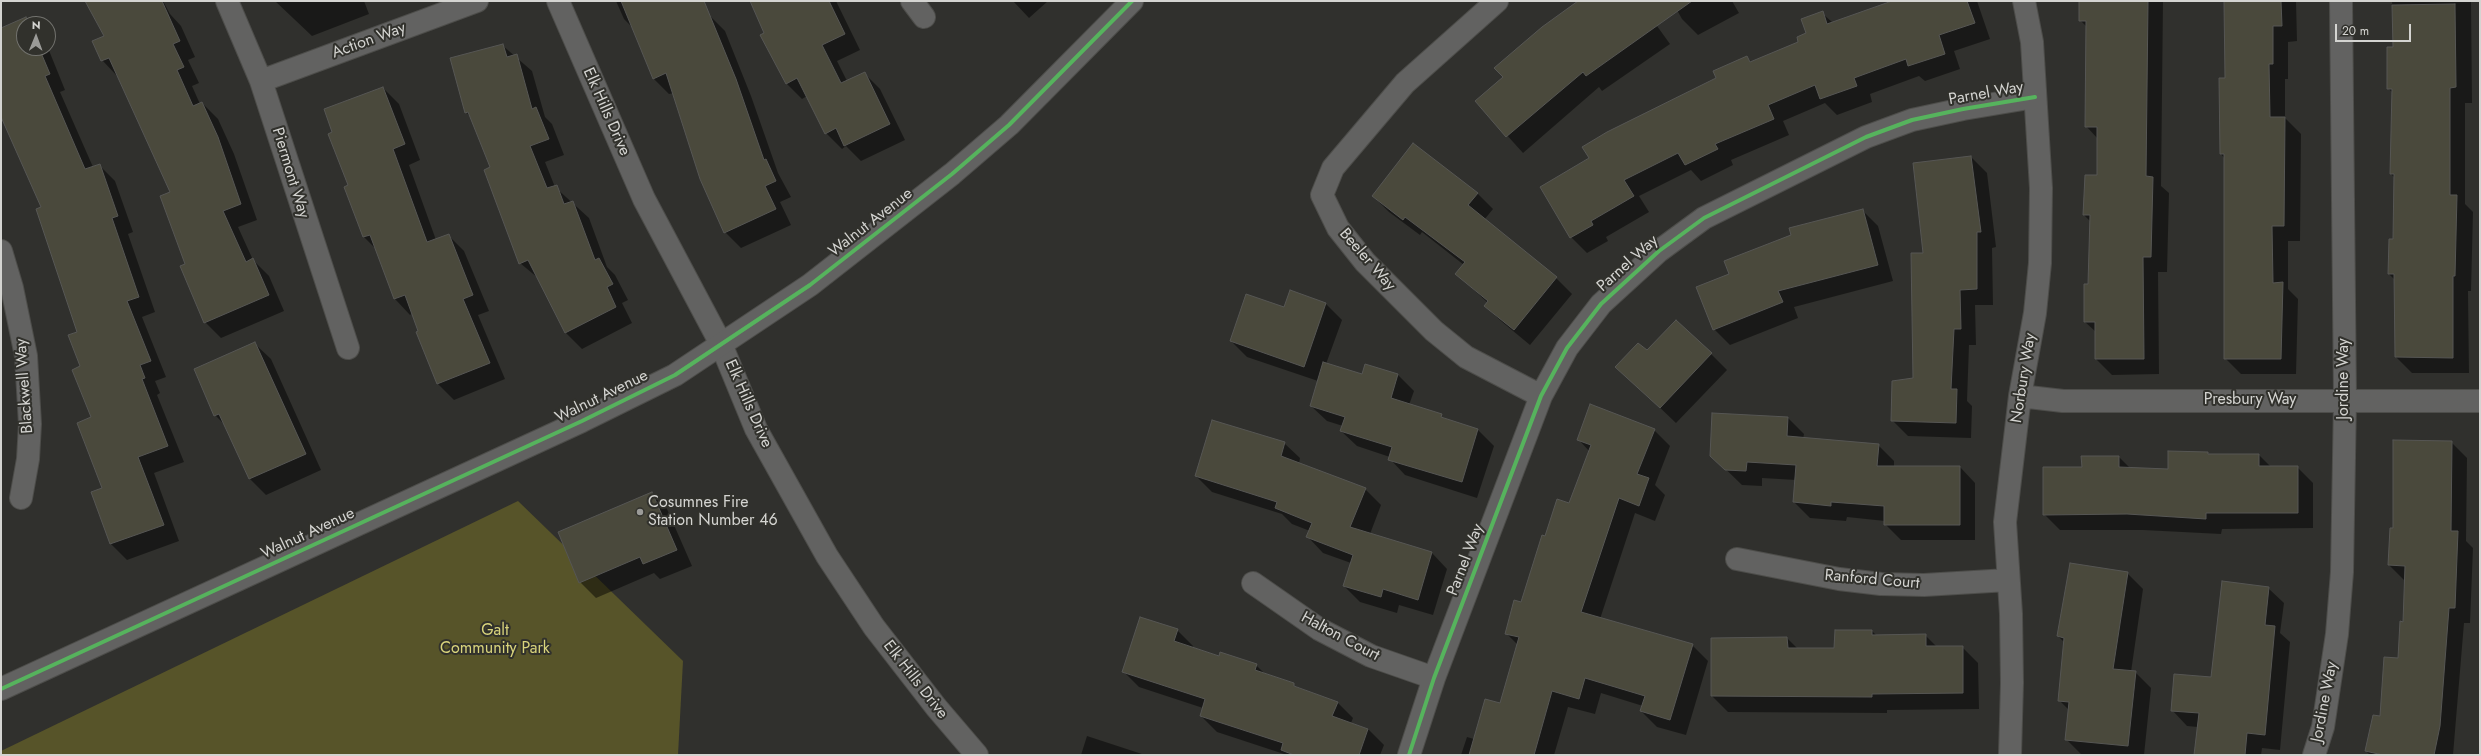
<!DOCTYPE html>
<html>
<head>
<meta charset="utf-8">
<style>
  body { margin:0 }
  #map { position:relative; width:2481px; height:756px; overflow:hidden; background:#30302d; font-family:Jost,sans-serif }
  canvas { display:block }
  .frame { position:absolute; inset:0; border:2px solid #d4d4d1; pointer-events:none }
  .north { position:absolute; left:16px; top:16px; width:40px; height:40px; box-sizing:border-box; background:#31312c; border:1px solid #72726e; border-radius:50%; rotate:1deg; font-size:11px; font-weight:700; line-height:16px; text-align:center; color:#d4d4d1 }
  .north::after { content:''; display:block; margin:auto; width:14px; height:18px; background:#9b9b98; clip-path:polygon(50% 0,100% 100%,50% 72%,0 100%) }
  .scale { position:absolute; left:2335px; top:24px; width:76px; height:18px; box-sizing:border-box; border:2px solid #d4d4d1; border-top:0; padding-left:5px; font-size:12px; line-height:14px; white-space:nowrap; color:#d4d4d1; -webkit-text-stroke:3px #31312c; paint-order:stroke }
</style>
</head>
<body>
<div id="map">
<canvas width="2481" height="756"></canvas>
<div class="frame"></div>
<div class="north">N</div>
<div class="scale">20 m</div>
</div>
<script>
const context = document.querySelector('canvas').getContext('2d');
context.lineJoin = 'round';
function fillPath(path, color) { context.fillStyle = color; context.fill(path, 'evenodd'); }
const shape = rows => new Path2D(rows.map(r => 'M' + r).join(''));
function trace(path, color, width, dash) { context.strokeStyle = color; context.lineWidth = width; context.lineCap = dash ? 'butt' : 'round'; context.setLineDash(dash || []); context.stroke(path); }
function label(font, color, halo, rows, align = 'center') {
  context.font = font + ' Jost,sans-serif'; context.lineWidth = 4; context.setLineDash([]); context.textBaseline = 'middle'; context.strokeStyle = halo; context.fillStyle = color; for (const [text, x, y, turn = 0] of rows) {
    context.save(); context.translate(x, y); context.rotate((+turn || 0) * Math.PI / 180); context.textAlign = isNaN(turn) ? turn : align; if (halo) context.strokeText(text, 0, 0); context.fillText(text, 0, 0); context.restore();
  }
}
fillPath(shape([
  [518,501,683,661,678,755,1,755,1,751]
]), '#575429');
fillPath(shape([
  [86,1,163,1,170,14,181,26,195,57,188,60,199,83,192,86,200,104,202,103,218,119,234,154,257,220,238,227,253,260,269,276,284,311,221,338,205,322,186,265,171,193,118,77,102,60,106,37],
  [275,1,364,1,369,14,312,36],
  [616,1,685,1,709,15,725,31,751,96,778,173,791,197,780,202,791,225,741,248,725,232,674,93,669,94,654,79,634,29,624,19],
  [752,1,836,1,860,50,837,61,847,81,864,73,880,89,905,140,861,161,846,146,842,149,826,133,807,96,802,99,786,83],
  [1013,1,1048,1,1029,18],
  [1590,1,1639,1,1670,44,1602,91,1599,87,1523,153,1477,102],
  [1672,1,1732,1,1739,13,1698,35,1682,19],
  [1891,1,1977,1,1990,39,1954,51,1960,69,1925,81,1919,76,1870,94,1872,102,1837,115,1825,103,1783,121,1789,135,1731,160,1733,165,1701,181,1691,170,1639,196,1649,212,1606,237,1608,241,1587,253,1571,237,1541,188,1747,58,1752,62,1800,42,1822,13,1833,23],
  [2080,1,2163,1,2161,186,2169,193,2167,272,2158,272,2159,374,2112,375,2096,359,2096,332,2085,322,2089,285,2091,222,2084,215,2098,176,2098,139,2086,126,2087,27,2080,20],
  [2225,1,2296,1,2297,41,2288,42,2288,79,2285,79,2285,118,2301,134,2300,241,2288,241,2288,289,2298,299,2296,374,2241,374,2225,358,2225,159,2221,154,2220,79,2226,79],
  [2392,1,2471,1,2472,103,2465,103,2465,204,2473,212,2471,291,2468,291,2469,373,2412,373,2396,357,2395,280,2389,274,2394,240,2395,178,2391,174,2393,93,2388,88,2394,48],
  [26,18,32,24,24,24,24,48,48,48,65,90,60,92,93,167,99,165,115,181,133,232,128,234,155,312,142,317,166,377,155,381,160,393,157,395,184,462,154,473,179,541,127,560,111,544,92,492,104,488,93,418,82,367,78,332,42,208,1,114,1,29],
  [502,45,532,71,545,117,552,124,564,155,545,162,555,187,589,218,607,267,615,275,628,300,622,303,632,323,582,349,566,333,538,278,520,263,492,168,472,118,466,112],
  [383,88,399,104,420,160,409,165,436,240,448,235,464,251,489,311,478,315,505,379,454,400,438,384,417,332,420,331,413,313,410,315,395,299,376,249,364,237,350,186],
  [1971,157,1987,173,1996,247,1992,248,1993,305,1975,305,1976,345,1969,345,1967,401,1972,406,1971,438,1908,436,1892,420,1914,379,1924,254],
  [1477,193,1493,209,1484,220,1556,278,1572,294,1530,345,1501,321,1485,306,1488,303,1457,274,1464,265,1422,232,1420,235,1389,212,1373,196],
  [1862,210,1878,226,1893,281,1794,307,1798,318,1730,345,1714,329,1730,274],
  [1291,292,1326,304,1342,320,1326,364,1362,375,1366,365,1398,375,1414,391,1409,405,1478,430,1494,446,1477,498,1405,475,1390,459,1390,457,1357,446,1341,431,1343,426,1327,421,1311,406,1318,381,1247,357,1231,341,1285,308],
  [255,344,271,359,321,470,266,495,250,479,226,426,215,415],
  [1647,352,1711,354,1727,370,1676,423,1633,382],
  [1788,418,1804,434,1803,439,1878,445,1894,461,1894,467,1960,467,1975,483,1975,540,1901,540,1885,524,1885,521,1847,517,1846,521,1810,518,1794,502,1796,480,1762,478,1762,486,1742,485,1711,455],
  [1654,430,1670,446,1655,485,1665,495,1655,521,1635,513,1600,619,1692,645,1708,661,1686,735,1657,727,1641,711,1643,706,1601,693,1595,714,1568,707,1554,755,1461,755,1467,737,1474,739,1501,704,1518,645,1506,633,1521,603,1545,537,1569,504,1590,452,1578,439],
  [2451,442,2467,458,2466,541,2473,548,2470,623,2464,623,2453,755,2370,755,2366,751,2381,717,2398,659,2404,623,2405,581,2389,565,2394,529],
  [1284,443,1300,458,1299,464,1365,489,1381,505,1370,534,1432,553,1447,569,1433,615,1399,605,1397,613,1360,602,1344,586,1351,563,1323,553,1308,537,1310,531,1292,524,1282,514,1212,492,1196,476],
  [2208,453,2210,455,2259,455,2271,467,2297,467,2313,483,2313,528,2222,529,2221,534,2143,530,2060,530,2044,514,2083,468,2119,457,2130,468,2169,470],
  [652,493,667,509,692,566,660,579,654,573,596,598,580,582],
  [2127,573,2143,589,2131,672,2135,672,2151,688,2144,755,2082,755,2067,740,2070,711,2059,700,2065,643,2058,636],
  [2268,588,2284,603,2280,633,2290,642,2280,750,2262,748,2261,755,2195,755,2198,727,2187,726,2172,710,2212,678],
  [1177,630,1193,646,1192,648,1219,657,1256,665,1266,675,1337,702,1353,718,1351,723,1368,729,1384,745,1380,755,1287,755,1217,732,1201,716,1203,708,1139,687,1123,671],
  [1872,631,1877,636,1925,635,1937,647,1962,647,1978,663,1979,709,1887,710,1887,713,1728,712,1712,696,1787,638,1798,649,1835,649],
  [1087,736,1145,755,1081,755]
]), '#0007');
const building = shape([
  [85,1,162,1,180,41,173,44,184,67,177,70,193,106,202,102,218,137,241,204,223,211,246,262,253,258,269,295,204,323,180,266,185,264,160,196,170,192,109,58,101,61,92,41,104,36,85,1],
  [621,1,704,1,736,79,764,160,766,159,776,181,765,186,776,209,724,233,700,179,666,73,653,79,621,1],
  [750,1,829,1,845,34,822,45,841,83,865,72,890,124,844,146,836,128,825,134,797,78,786,84,760,35,764,33,750,1],
  [1578,1,1692,1,1586,76,1583,72,1506,137,1475,101,1503,77,1494,68,1542,27,1578,1],
  [1892,1,1967,1,1975,23,1939,35,1945,54,1908,66,1906,59,1854,78,1857,86,1820,99,1815,85,1768,105,1774,119,1715,144,1718,149,1685,165,1678,153,1624,180,1634,196,1591,221,1593,225,1570,238,1540,187,1589,158,1582,147,1607,132,1716,78,1713,71,1747,56,1750,62,1798,42,1797,37,1806,33,1801,19,1823,11,1827,24,1892,1],
  [2079,1,2148,1,2146,176,2153,177,2151,257,2143,257,2144,359,2095,359,2095,322,2084,322,2084,284,2088,284,2090,215,2083,215,2085,175,2097,175,2097,127,2085,127,2086,21,2079,21,2079,1],
  [2224,1,2281,1,2282,26,2273,26,2273,64,2269,64,2270,117,2285,117,2284,226,2272,226,2273,283,2283,282,2281,359,2224,359,2224,154,2220,154,2219,78,2225,78,2224,1],
  [2455,4,2456,87,2450,88,2450,195,2457,195,2455,276,2453,276,2453,358,2395,357,2394,274,2388,274,2389,239,2393,239,2394,174,2390,174,2392,89,2387,89,2387,47,2393,47,2392,5,2455,4],
  [26,17,29,24,24,24,24,48,39,48,50,74,45,76,85,169,100,164,118,216,112,218,139,297,127,301,151,361,140,365,145,378,142,379,168,446,138,457,164,525,110,544,91,492,102,488,77,423,91,417,72,370,80,366,68,335,77,332,36,209,41,207,1,117,1,28,26,17],
  [503,44,507,57,517,54,532,109,536,107,549,139,530,146,547,188,557,185,564,204,573,201,595,260,599,258,613,284,607,287,616,307,565,333,528,260,519,264,484,170,490,167,468,112,465,113,450,58,503,44],
  [383,87,405,144,393,149,427,242,449,234,473,295,463,299,490,363,437,384,416,332,418,331,405,295,394,299,370,235,363,237,344,187,348,185,328,134,332,132,324,109,383,87],
  [1413,143,1478,193,1468,205,1557,277,1514,330,1484,306,1488,301,1455,274,1465,262,1405,217,1403,220,1372,196,1413,143],
  [1971,156,1981,232,1977,232,1977,289,1960,290,1961,329,1954,329,1951,389,1957,389,1956,423,1891,421,1892,381,1913,378,1911,253,1923,253,1913,163,1971,156],
  [1863,209,1878,265,1778,291,1783,302,1713,330,1696,287,1729,274,1724,261,1791,235,1789,228,1863,209],
  [1290,290,1326,303,1304,367,1230,341,1246,294,1284,307,1290,290],
  [1676,320,1712,353,1660,408,1615,367,1638,343,1647,350,1676,320],
  [255,342,306,454,249,479,219,414,214,416,194,369,255,342],
  [1323,362,1362,374,1365,364,1398,374,1391,398,1442,414,1441,417,1478,429,1462,482,1388,460,1392,447,1340,431,1345,417,1310,406,1323,362],
  [1590,404,1655,429,1637,474,1649,478,1639,506,1619,498,1581,612,1693,644,1670,720,1640,711,1645,696,1585,678,1579,699,1552,691,1534,755,1469,755,1485,699,1500,703,1519,637,1505,634,1514,600,1521,602,1542,535,1545,536,1557,499,1569,503,1591,445,1577,440,1590,404],
  [1712,413,1788,417,1787,436,1879,444,1877,466,1960,466,1960,525,1884,525,1884,506,1831,502,1831,506,1793,502,1796,465,1747,462,1746,471,1725,470,1710,456,1712,413],
  [1212,420,1285,442,1281,456,1366,488,1350,527,1432,552,1418,600,1383,589,1381,597,1343,586,1353,555,1306,537,1312,523,1275,508,1277,502,1195,476,1212,420],
  [2393,440,2452,441,2451,531,2458,531,2455,608,2449,608,2440,726,2434,755,2383,755,2365,751,2373,715,2380,716,2384,657,2398,658,2400,621,2403,622,2405,566,2388,565,2390,528,2393,528,2393,440],
  [2168,451,2208,452,2208,454,2259,454,2259,466,2298,466,2298,513,2206,513,2206,519,2127,514,2043,515,2043,467,2082,467,2081,456,2119,456,2119,467,2168,469,2168,451],
  [652,492,677,550,643,564,640,557,579,583,558,532,652,492],
  [2070,563,2128,572,2113,669,2136,671,2128,746,2065,740,2069,702,2058,701,2064,638,2057,636,2070,563],
  [2222,581,2269,587,2265,625,2275,626,2265,735,2247,733,2245,755,2194,755,2199,713,2171,711,2174,674,2211,677,2222,581],
  [1140,617,1178,629,1174,641,1219,656,1220,652,1257,664,1255,670,1294,683,1294,686,1338,702,1332,716,1368,729,1359,755,1294,755,1281,750,1283,743,1200,716,1205,699,1122,672,1140,617],
  [1835,630,1872,630,1872,635,1926,634,1926,646,1963,646,1963,693,1872,694,1872,697,1711,696,1711,638,1787,637,1788,648,1834,648,1835,630]
]);
fillPath(building, '#4a493c');
trace(building, '#565654', 1);
const minor = shape([
  [227,1,261,81,348,348],
  [558,1,644,199,721,344,756,429,827,556,874,627,936,707,977,755],
  [912,1,924,17],
  [1497,1,1405,83,1333,168,1322,195,1338,228,1365,262,1434,331,1466,357,1541,396],
  [261,81,477,1],
  [1,251,12,288,26,356,30,424,28,459,21,498],
  [2020,396,2063,401,2480,401],
  [1737,559,1839,579,1881,584,1924,585,2008,580],
  [1253,583,1319,629,1371,656,1434,678],
  [1409,755,1434,678,1541,396,1567,348,1601,304,1659,251,1704,218,1866,137,1912,120,1963,109,2035,97],
  [2010,755,2012,683,2011,614,2005,522,2020,396,2035,313,2040,263,2041,188,2032,42,2024,1],
  [2314,755,2323,727,2337,634,2342,572,2345,400,2341,1]
]);
const tertiary = shape([
  [1,689,582,421,675,375,810,285,952,174,1009,125,1132,1]
]);
trace(minor, '#4d4d4a', 24);
trace(tertiary, '#4d4d4a', 24);
trace(minor, '#626261', 22);
trace(tertiary, '#626261', 22);
trace(shape([
  [1,689,582,421,675,375,810,285,952,174,1009,125,1132,1],
  [1409,755,1434,678,1541,396,1567,348,1601,304,1659,251,1704,218,1866,137,1912,120,1963,109,2035,97]
]), '#56b35d', 4);
for (const [x, y, r, color] of [
  [640,512,4,"#9b9b98"]
]) { const dot = new Path2D(); dot.arc(x, y, r, 0, 2 * Math.PI); context.fillStyle = color; context.fill(dot); trace(dot, '#31312c', 1.5); }
label('16px', '#d4d4d1', '#31312c', [
  ["Action Way",369,41,-20],
  ["Parnel Way",1986,94,-10],
  ["Elk Hills Drive",606,112,66],
  ["Piermont Way",290,173,73],
  ["Walnut Avenue",871,223,-38],
  ["Beeler Way",1367,260,49],
  ["Parnel Way",1628,264,-42],
  ["Norbury Way",2024,378,-81],
  ["Jordine Way",2344,379,-90],
  ["Blackwell Way",25,386,-94],
  ["Walnut Avenue",602,397,-26],
  ["Presbury Way",2250,400],
  ["Elk Hills Drive",748,404,66],
  ["Walnut Avenue",308,534,-25],
  ["Parnel Way",1466,560,-69],
  ["Ranford Court",1872,580,5],
  ["Halton Court",1340,637,28],
  ["Elk Hills Drive",915,680,52],
  ["Jordine Way",2325,702,-79]
]);
label('16px', '#d4d4d1', '#31312c', [
  ["Cosumnes Fire",648,503],
  ["Station Number 46",648,521]
], 'left');
label('16px', '#d9d47c', '#31312c', [
  ["Galt",495,631],
  ["Community Park",495,649]
]);
</script>
</body>
</html>
